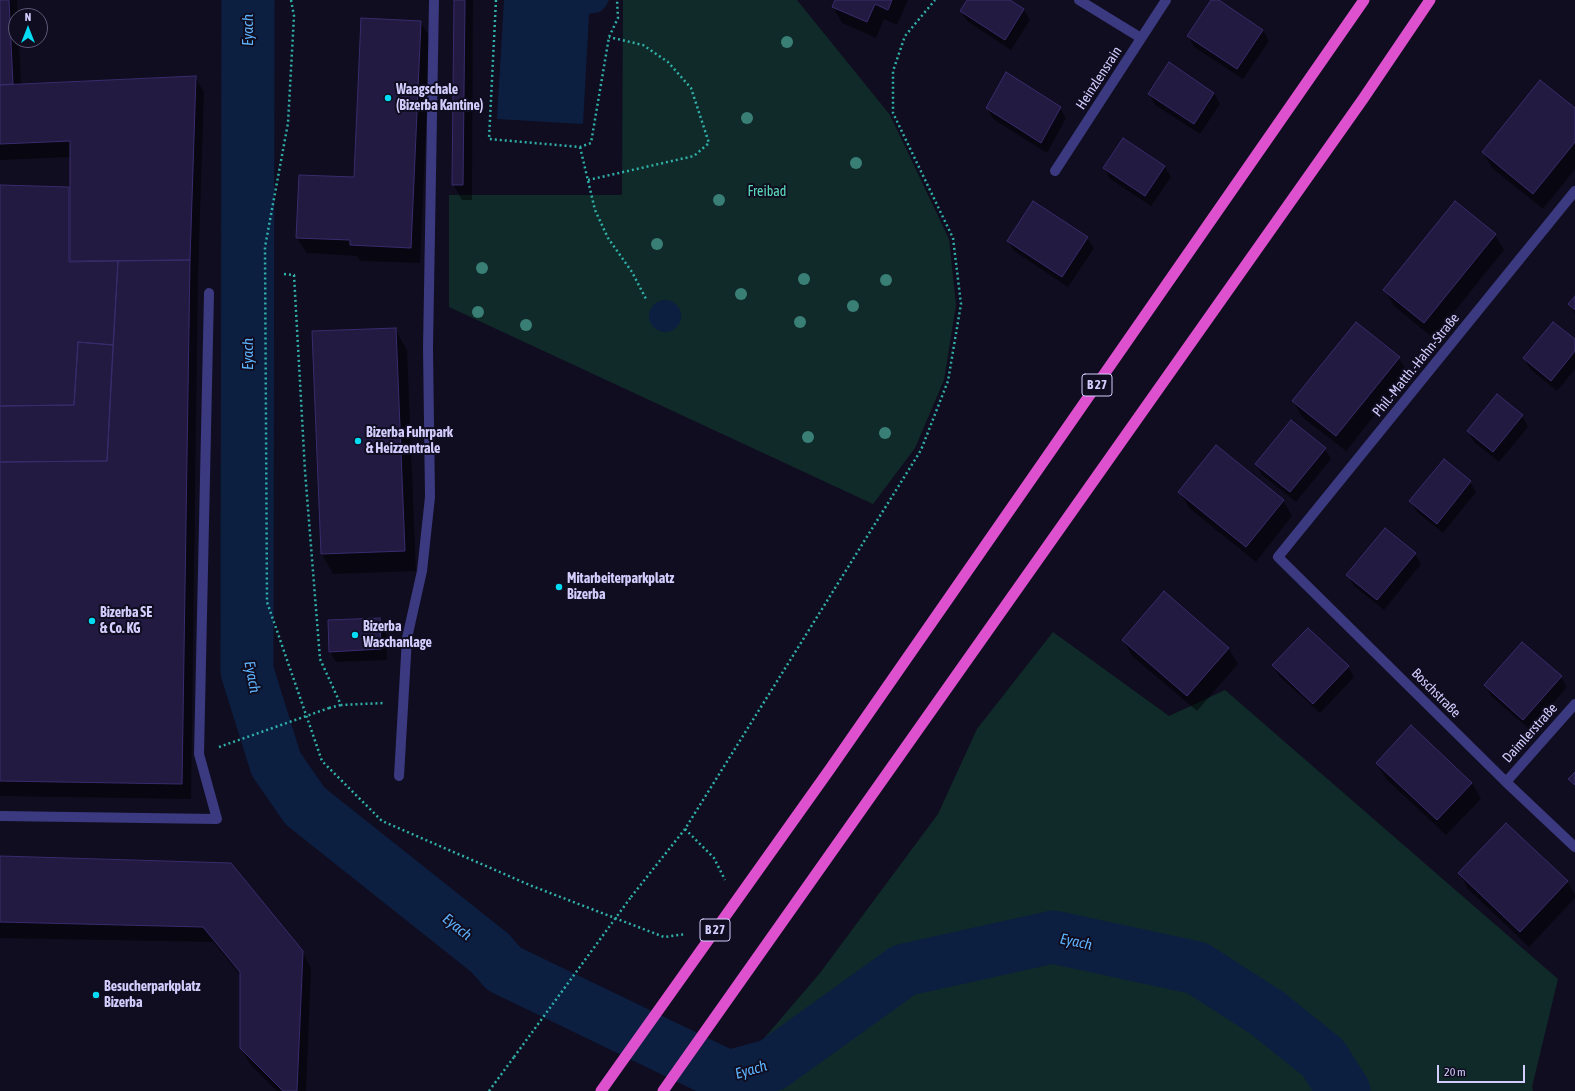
<!DOCTYPE html>
<html>
<head>
<meta charset="utf-8">
<style>
  body { margin:0 }
  #map { position:relative; width:1575px; height:1091px; overflow:hidden; background:#100d20; font-family:"Asap Condensed",sans-serif }
  canvas { display:block }
  .north { position:absolute; left:8px; top:8px; width:40px; height:40px; box-sizing:border-box; background:#100d20; border:1px solid #5e5a79; border-radius:50%; rotate:0deg; font-size:11px; font-weight:700; line-height:16px; text-align:center; color:#d3cdfe }
  .north::after { content:''; display:block; margin:auto; width:14px; height:18px; background:#04dcf4; clip-path:polygon(50% 0,100% 100%,50% 72%,0 100%) }
  .scale { position:absolute; left:1437px; top:1065px; width:88px; height:18px; box-sizing:border-box; border:2px solid #d3cdfe; border-top:0; padding-left:5px; font-size:12px; line-height:14px; white-space:nowrap; color:#d3cdfe; -webkit-text-stroke:3px #100d20; paint-order:stroke }
</style>
</head>
<body>
<div id="map">
<canvas width="1575" height="1091"></canvas>
<div class="north">N</div>
<div class="scale">20 m</div>
</div>
<script>
const context = document.querySelector('canvas').getContext('2d');
context.lineJoin = 'round';
function fillPath(path, color) { context.fillStyle = color; context.fill(path, 'evenodd'); }
const shape = rows => new Path2D(rows.map(r => 'M' + r).join(''));
function trace(path, color, width, dash) { context.strokeStyle = color; context.lineWidth = width; context.lineCap = dash ? 'butt' : 'round'; context.setLineDash(dash || []); context.stroke(path); }
function label(font, color, halo, rows, align = 'center') {
  context.font = font + ' "Asap Condensed",sans-serif'; context.lineWidth = 4; context.setLineDash([]); context.textBaseline = 'middle'; context.strokeStyle = halo; context.fillStyle = color; for (const [text, x, y, turn = 0] of rows) {
    context.save(); context.translate(x, y); context.rotate((+turn || 0) * Math.PI / 180); context.textAlign = isNaN(turn) ? turn : align; if (halo) context.strokeText(text, 0, 0); context.fillText(text, 0, 0); context.restore();
  }
}
fillPath(shape([
  [623,0,797,0,890,115,949,239,956,305,944,380,915,448,873,504,449,307,449,195,622,195],
  [660,301,671,302,675,304,681,313,662,332,650,317,652,308],
  [1053,632,1169,716,1225,690,1558,979,1532,1087,1533,1091,719,1091,820,973,938,814,977,729]
]), '#102a29');
fillPath(shape([
  [504,0,609,0,606,6,600,12,589,14,583,124,497,119],
  '649 316a16 16 0 1 1 32 0a16 16 0 1 1-32 0Z'
]), '#0c1f41');
fillPath(shape([
  [0,0,17,0,18,16,16,16,16,40,19,40,21,85,195,77,204,92,198,276,191,799,0,796,0,186,69,188,71,192,71,157,0,160],
  [455,0,473,0,472,200,462,200,453,184],
  [837,0,908,0,897,25,884,19,876,38,842,23,833,7],
  [968,0,1008,0,1024,10,1030,20,1011,50,967,21,961,11],
  [1212,0,1217,0,1263,30,1269,41,1243,79,1194,47,1188,36],
  [421,22,430,38,420,263,360,261,357,256,307,253,297,238,355,178],
  [1214,93,1220,104,1200,134,1155,105,1149,94],
  [987,108,1060,108,1066,118,1047,153,993,119],
  [1575,109,1575,169,1543,209,1492,168,1483,152],
  [1123,139,1165,167,1171,177,1151,206,1110,179,1104,168],
  [1495,235,1504,250,1433,338,1394,306,1385,290],
  [1087,238,1094,248,1068,287,1014,251,1008,241],
  [1575,297,1575,314,1569,304],
  [1356,323,1399,358,1408,374,1346,451,1302,417,1293,401],
  [395,329,407,350,416,571,333,574,322,554],
  [1575,340,1575,369,1557,391,1530,369,1524,358],
  [1522,416,1528,427,1499,462,1474,442,1468,432],
  [1325,449,1331,459,1296,502,1262,475,1256,464],
  [1470,482,1476,492,1443,533,1417,512,1411,501],
  [1180,492,1283,500,1292,516,1256,562,1189,508],
  [1415,554,1421,564,1384,610,1354,586,1348,575],
  [1164,593,1229,649,1238,664,1197,711,1132,656,1123,640],
  [380,619,386,629,387,660,336,662,330,652],
  [1273,665,1348,667,1354,677,1320,713,1279,676],
  [1561,677,1567,687,1530,730,1491,696,1485,685],
  [1377,763,1472,783,1481,799,1446,835,1386,779],
  [0,857,302,951,311,968,306,1091,277,1091,250,1064,241,1048,241,976,213,942,0,938],
  [1459,873,1567,881,1575,895,1575,898,1529,947,1468,889]
]), '#0007');
trace(shape([
  [248,0,247,671,276,764,305,806,490,953,504,969,728,1077,772,1065,904,970,1053,937,1197,968,1267,1013,1323,1058,1344,1091]
]), '#0c1f41', 53);
const building = shape([
  [0,0,9,0,13,84,0,85,0,0],
  [454,0,465,0,463,185,452,185,454,0],
  [835,0,892,0,888,10,875,4,867,22,832,7,835,0],
  [967,0,1010,0,1024,9,1005,40,960,11,967,0],
  [1211,0,1219,0,1263,30,1237,69,1187,36,1211,0],
  [361,18,421,21,411,248,350,245,350,240,296,238,299,175,354,177,361,18],
  [1169,62,1214,93,1194,124,1148,94,1169,62],
  [1006,72,1061,107,1041,143,986,108,1006,72],
  [196,76,190,260,70,261,70,141,0,144,0,85,196,76],
  [1540,80,1575,108,1575,142,1533,194,1482,152,1540,80],
  [1123,138,1165,166,1145,196,1103,168,1123,138],
  [0,185,69,187,69,262,118,261,113,345,78,342,74,405,0,406,0,185],
  [1033,201,1088,237,1062,277,1007,241,1033,201],
  [1455,201,1496,234,1424,323,1383,290,1455,201],
  [190,260,182,784,0,781,0,462,107,461,118,261,190,260],
  [1575,296,1575,310,1568,304,1575,296],
  [1356,322,1400,357,1336,436,1292,401,1356,322],
  [1553,322,1575,339,1575,351,1551,381,1523,358,1553,322],
  [396,328,405,551,321,554,312,331,396,328],
  [78,342,113,345,107,461,0,462,0,406,74,405,78,342],
  [1497,394,1523,415,1493,452,1467,431,1497,394],
  [1291,420,1326,448,1290,492,1255,464,1291,420],
  [1216,445,1284,500,1246,547,1178,492,1216,445],
  [1444,459,1471,481,1437,524,1409,501,1444,459],
  [1385,528,1416,553,1377,600,1346,575,1385,528],
  [1164,591,1229,648,1187,696,1122,640,1164,591],
  [380,618,381,649,329,652,328,620,380,618],
  [1308,628,1349,666,1313,704,1272,665,1308,628],
  [1522,642,1562,676,1523,720,1484,685,1522,642],
  [1411,725,1472,783,1437,820,1376,763,1411,725],
  [1575,772,1575,785,1568,779,1575,772],
  [1506,823,1568,881,1520,932,1458,873,1506,823],
  [0,856,231,863,303,951,297,1091,283,1091,240,1048,240,972,203,927,0,922,0,856]
]);
fillPath(building, '#221a41');
trace(building, '#392c6d', 1);
trace(shape([
  [291,0,294,16,288,123,265,247,267,602,322,761,382,821,532,886,664,937,686,934],
  [496,0,489,139,580,147,591,143,609,37,618,18,617,0],
  [580,147,595,210,608,238,632,272,646,299],
  [588,180,694,156,709,143,691,88,668,62,643,45,609,37],
  [284,274,294,275,305,471,320,659,341,705,384,703],
  [329,708,341,705],
  [685,829,714,858,725,880],
  [631,897,685,829,921,450,948,381,961,304,953,238,893,113,893,71,905,36,935,0],
  [489,1091,514,1057]
]), '#2fb0a8', 2.5, [2, 3]);
trace(shape([
  [399,776,407,638,422,571,430,497,428,348,434,0],
  [0,816,217,819,199,754,209,293]
]), '#3b397f', 10);
trace(shape([
  [1079,0,1141,38],
  [1055,171,1166,0],
  [1575,191,1278,557,1506,782,1575,847],
  [1506,782,1575,704]
]), '#3b397f', 10);
trace(shape([
  [601,1091,830,769,1364,0],
  [663,1091,1363,99,1430,0]
]), '#dd50ce', 11);
trace(shape([
  [219,747,329,708],
  [514,1057,631,897]
]), '#2fb0a8', 2.5, [2, 3]);
context.fillStyle = '#397f76';
for (const [x, y] of [
  [787,42],
  [747,118],
  [856,163],
  [719,200],
  [657,244],
  [482,268],
  [804,279],
  [886,280],
  [741,294],
  [853,306],
  [478,312],
  [800,322],
  [526,325],
  [885,433],
  [808,437]
]) { context.beginPath(); context.arc(x, y, 6, 0, 2 * Math.PI); context.fill(); }
for (const [x, y, r, color] of [
  [388,98,4,"#04dcf4"],
  [358,441,4,"#04dcf4"],
  [559,587,4,"#04dcf4"],
  [92,621,4,"#04dcf4"],
  [355,635,4,"#04dcf4"],
  [96,995,4,"#04dcf4"]
]) { const dot = new Path2D(); dot.arc(x, y, r, 0, 2 * Math.PI); context.fillStyle = color; context.fill(dot); trace(dot, '#100d20', 1.5); }
for (const [x, y, w] of [
  [1097,385,30],
  [715,930,30]
]) { const box = new Path2D(); box.roundRect(x - w / 2, y - 11, w, 22, 3); context.fillStyle = '#100d20'; context.fill(box); trace(box, '#d3cdfe', 1); }
label('bold 13px', '#d3cdfe', null, [
  ["B 27",1097,385],
  ["B 27",715,930]
]);
label('14px', '#d3cdfe', '#100d20', [
  ["Heinzlensrain",1099,78,-57],
  ["Phil.-Matth.-Hahn-Straße",1416,365,-51],
  ["Boschstraße",1436,693,45],
  ["Daimlerstraße",1530,733,-48]
]);
label('bold 14px', '#d3cdfe', '#100d20', [
  ["Waagschale",396,90],
  ["(Bizerba Kantine)",396,106],
  ["Bizerba Fuhrpark",366,433],
  ["& Heizzentrale",366,449],
  ["Mitarbeiterparkplatz",567,579],
  ["Bizerba",567,595],
  ["Bizerba SE",100,613],
  ["& Co. KG",100,629],
  ["Bizerba",363,627],
  ["Waschanlage",363,643],
  ["Besucherparkplatz",104,987],
  ["Bizerba",104,1003]
], 'left');
label('14px', '#5bddbc', '#100d20', [
  ["Freibad",767,192]
]);
label('italic 15px', '#5db3fd', '#100d20', [
  ["Eyach",248,30,-90],
  ["Eyach",248,354,-90],
  ["Eyach",252,677,79],
  ["Eyach",457,927,39],
  ["Eyach",1076,942,12],
  ["Eyach",751,1070,-16]
]);
</script>
</body>
</html>
